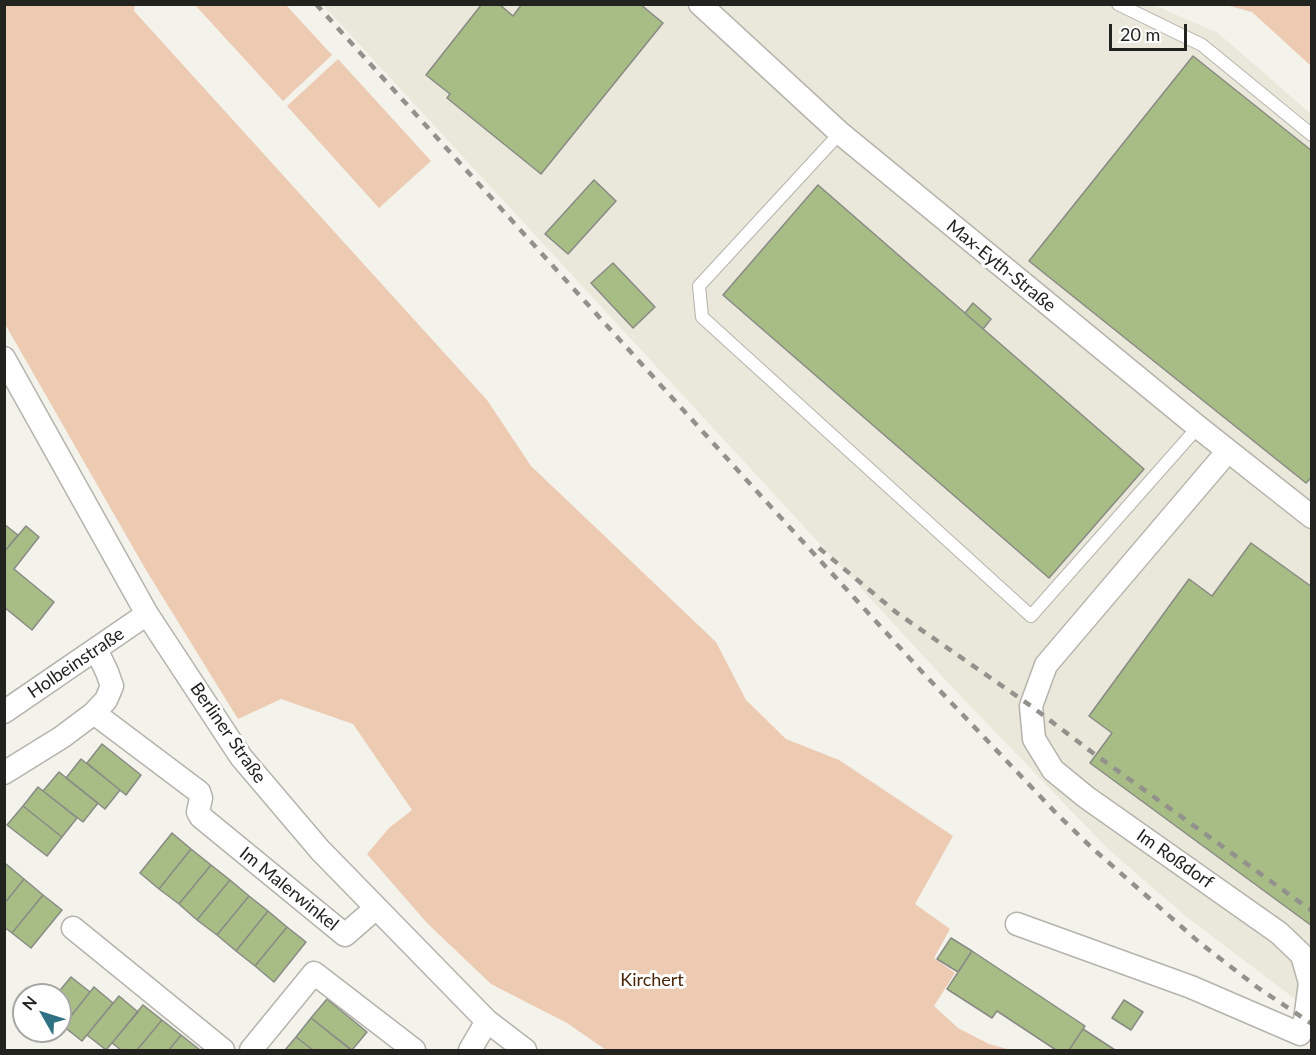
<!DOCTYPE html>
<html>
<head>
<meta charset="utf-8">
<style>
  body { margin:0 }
  #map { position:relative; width:1316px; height:1055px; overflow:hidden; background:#f3f2eb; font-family:Lato,sans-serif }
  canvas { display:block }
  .frame { position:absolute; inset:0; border:6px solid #22221f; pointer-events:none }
  .north { position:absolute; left:12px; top:983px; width:60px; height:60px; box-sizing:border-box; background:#fff; border:2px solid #a7a7a5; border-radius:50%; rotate:309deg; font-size:16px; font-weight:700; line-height:24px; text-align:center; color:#22221f }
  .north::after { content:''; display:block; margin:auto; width:21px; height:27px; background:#2d7182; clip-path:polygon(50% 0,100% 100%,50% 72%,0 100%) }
  .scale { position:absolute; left:1109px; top:24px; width:78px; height:27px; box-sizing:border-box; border:3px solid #22221f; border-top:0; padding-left:8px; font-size:18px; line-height:21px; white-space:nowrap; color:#22221f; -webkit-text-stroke:4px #fff; paint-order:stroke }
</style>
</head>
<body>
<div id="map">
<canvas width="1316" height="1055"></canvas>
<div class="frame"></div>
<div class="north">N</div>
<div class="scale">20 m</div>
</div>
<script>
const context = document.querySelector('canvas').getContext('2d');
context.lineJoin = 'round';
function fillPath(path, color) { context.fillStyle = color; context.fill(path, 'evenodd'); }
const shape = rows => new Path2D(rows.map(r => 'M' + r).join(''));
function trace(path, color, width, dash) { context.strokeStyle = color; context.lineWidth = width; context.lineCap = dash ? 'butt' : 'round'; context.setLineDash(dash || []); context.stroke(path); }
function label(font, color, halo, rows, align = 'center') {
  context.font = font + ' Lato,sans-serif'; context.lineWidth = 6; context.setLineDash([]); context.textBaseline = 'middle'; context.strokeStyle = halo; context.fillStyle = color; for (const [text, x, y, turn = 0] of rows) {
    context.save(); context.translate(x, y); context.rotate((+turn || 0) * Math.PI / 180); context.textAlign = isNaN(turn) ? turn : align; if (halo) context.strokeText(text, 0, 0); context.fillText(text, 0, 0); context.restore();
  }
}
fillPath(shape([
  [323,5,1154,5,1218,33,1311,114,1311,1011,1188,918,1108,849,952,687]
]), '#eae8da');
fillPath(shape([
  [4,5,135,5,134,11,487,400,531,466,716,642,746,700,786,739,839,760,953,836,915,904,950,929,934,958,955,973,934,1006,958,1028,989,1044,1011,1050,606,1050,567,1023,491,984,427,923,367,854,389,828,412,810,353,724,281,699,238,719,146,570,5,324],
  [195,5,286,5,332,55,283,101],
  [1226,5,1311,5,1311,66,1252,12],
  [338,59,431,161,379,208,287,106]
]), '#edcab2');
const building = shape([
  [482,4,499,4,513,16,522,4,640,4,663,23,541,174,447,98,450,94,426,75,482,4],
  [1193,56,1312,151,1312,477,1306,483,1029,261,1193,56],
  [594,180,616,201,568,254,545,234,594,180],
  [818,185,1144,469,1049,578,723,295,818,185],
  [613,263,655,307,633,328,591,283,613,263],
  [973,303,991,319,983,329,965,313,973,303],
  [4,524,18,535,4,552,4,524],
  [26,526,39,537,14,569,54,602,32,630,4,607,4,552,26,526],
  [1251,543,1312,587,1312,926,1090,763,1112,733,1089,716,1189,579,1212,596,1251,543],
  [102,744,141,775,126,795,87,763,102,744],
  [81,759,120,790,105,809,66,778,81,759],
  [59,772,98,803,83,822,43,791,59,772],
  [38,787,77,818,62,837,23,806,38,787],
  [23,806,62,837,47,856,7,825,23,806],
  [172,833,191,849,159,889,140,873,172,833],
  [191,849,211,865,179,904,159,889,191,849],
  [6,864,24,879,4,904,4,865,6,864],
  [211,865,230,880,197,920,179,904,211,865],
  [24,879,43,895,12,933,4,927,4,904,24,879],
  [230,880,249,896,217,935,197,920,230,880],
  [43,895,62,910,31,948,12,933,43,895],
  [249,896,268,911,236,951,217,935,249,896],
  [268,911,287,927,255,966,236,951,268,911],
  [287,927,306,942,274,982,255,966,287,927],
  [951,938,972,951,958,972,937,959,951,938],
  [972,951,1085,1026,1069,1050,1056,1050,997,1011,992,1018,947,989,972,951],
  [71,977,90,992,60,1030,60,995,56,995,71,977],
  [94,987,113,1003,82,1041,63,1026,94,987],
  [119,996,138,1012,106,1050,87,1035,119,996],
  [327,999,367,1032,352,1050,311,1018,327,999],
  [1124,1000,1143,1012,1131,1030,1112,1018,1124,1000],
  [143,1005,162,1020,137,1050,121,1050,112,1043,143,1005],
  [311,1018,351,1050,313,1050,296,1037,311,1018],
  [162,1020,181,1035,169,1050,137,1050,162,1020],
  [1083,1029,1115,1050,1069,1050,1083,1029],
  [181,1035,200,1050,169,1050,181,1035],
  [296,1037,313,1050,285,1050,296,1037]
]);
fillPath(building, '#a8bd86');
trace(building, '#888a84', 1.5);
const lane = shape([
  [1118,4,1202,45,1312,135],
  [840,133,699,286,702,317,1031,616,1198,427]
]);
const street = shape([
  [700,4,840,133,1198,427,1312,517],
  [4,358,147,614,241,757,320,850,487,1021,525,1050],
  [4,712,147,614],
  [94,713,199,792,201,798,198,812,201,817,345,935,376,908],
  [4,773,62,737,94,713,106,700,112,686,107,672,96,649],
  [1017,924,1191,987,1300,1034,1305,1020,1310,983,1302,955,1279,933,1086,797,1053,770,1034,739,1031,706,1046,665,1228,451],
  [73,928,223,1050],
  [251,1050,314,973,414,1050],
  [470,1050,487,1021]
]);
trace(lane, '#b4b3ac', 14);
trace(street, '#b4b3ac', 25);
trace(lane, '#fff', 12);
trace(street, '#fff', 22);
trace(shape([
  [316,4,761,496,925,675,1056,813,1091,847,1200,943,1257,987,1312,1024],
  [819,548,897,613,1031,706,1093,753,1312,911]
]), '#92918c', 4.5, [8, 8]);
label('18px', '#22221f', '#fff', [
  ["Max-Eyth-Straße",1001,266,39],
  ["Holbeinstraße",76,663,-34],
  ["Berliner Straße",228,733,55],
  ["Im Roßdorf",1175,859,35],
  ["Im Malerwinkel",289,889,39]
]);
label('18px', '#49260a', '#fff', [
  ["Kirchert",652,980]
]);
</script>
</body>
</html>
